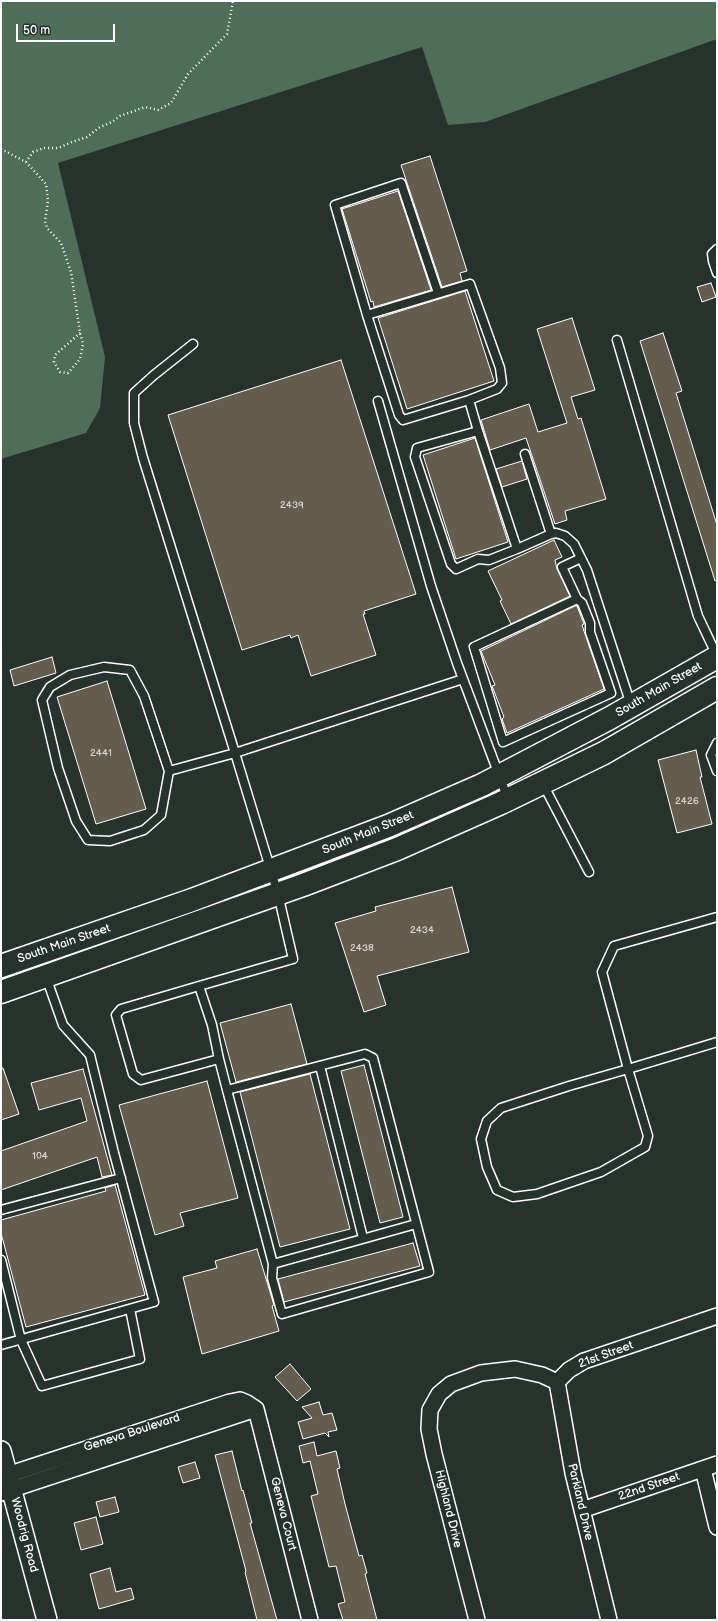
<!DOCTYPE html>
<html>
<head>
<meta charset="utf-8">
<style>
  body { margin:0 }
  #map { position:relative; width:718px; height:1621px; overflow:hidden; background:#26332d; font-family:"Balsamiq Sans",sans-serif }
  canvas { display:block }
  .frame { position:absolute; inset:0; border:2px solid #fff; pointer-events:none }
  .scale { position:absolute; left:16px; top:24px; width:99px; height:18px; box-sizing:border-box; border:2px solid #fff; border-top:0; padding-left:5px; font-size:12px; line-height:14px; white-space:nowrap; color:#fff; -webkit-text-stroke:3px #26332d; paint-order:stroke }
</style>
</head>
<body>
<div id="map">
<canvas width="718" height="1621"></canvas>
<div class="frame"></div>
<div class="scale">50 m</div>
</div>
<script>
const context = document.querySelector('canvas').getContext('2d');
context.lineJoin = 'round';
function fillPath(path, color) { context.fillStyle = color; context.fill(path, 'evenodd'); }
const shape = rows => new Path2D(rows.map(r => 'M' + r).join(''));
function trace(path, color, width, dash) { context.strokeStyle = color; context.lineWidth = width; context.lineCap = dash ? 'butt' : 'round'; context.setLineDash(dash || []); context.stroke(path); }
function label(font, color, halo, rows, align = 'center') {
  context.font = font + ' "Balsamiq Sans",sans-serif'; context.lineWidth = 3.5; context.setLineDash([]); context.textBaseline = 'middle'; context.strokeStyle = halo; context.fillStyle = color; for (const [text, x, y, turn = 0] of rows) {
    context.save(); context.translate(x, y); context.rotate((+turn || 0) * Math.PI / 180); context.textAlign = isNaN(turn) ? turn : align; if (halo) context.strokeText(text, 0, 0); context.fillText(text, 0, 0); context.restore();
  }
}
fillPath(shape([
  [1,1,717,1,717,39,485,122,448,125,422,47,58,163,105,357,100,408,86,433,1,459]
]), '#4e6e58');
const building = shape([
  [430,156,467,271,460,273,462,281,442,287,401,165,430,156],
  [398,191,431,290,374,307,373,301,371,302,342,209,398,191],
  [711,283,716,297,702,302,697,287,711,283],
  [465,291,494,381,407,409,378,318,465,291],
  [572,318,595,390,571,397,578,419,581,418,606,499,565,511,567,520,555,524,526,438,490,450,481,420,529,404,538,432,567,423,537,329,572,318],
  [663,333,682,391,676,393,717,525,717,580,715,581,640,341,663,333],
  [341,360,416,594,364,611,365,614,363,614,376,655,311,676,298,635,291,638,290,635,242,650,168,415,341,360],
  [475,438,508,542,456,559,423,455,475,438],
  [522,461,527,479,502,487,496,469,522,461],
  [554,540,562,557,555,560,557,569,570,596,511,624,500,601,502,600,488,571,554,540],
  [575,606,577,606,584,624,582,625,585,634,604,689,507,733,502,719,504,717,492,686,495,685,481,651,575,606],
  [52,657,56,673,14,686,10,670,52,657],
  [107,681,146,809,96,824,57,697,107,681],
  [696,750,702,777,700,777,712,824,677,833,658,760,696,750],
  [452,887,469,952,377,976,386,1005,364,1012,335,923,376,911,375,907,452,887],
  [291,1004,307,1064,236,1082,220,1023,291,1004],
  [364,1065,403,1217,380,1223,341,1071,364,1065],
  [1,1068,3,1068,19,1114,1,1120,1,1068],
  [83,1069,112,1175,102,1177,97,1157,1,1190,1,1151,87,1121,81,1098,39,1110,31,1083,83,1069],
  [310,1074,350,1229,280,1247,240,1092,310,1074],
  [207,1081,238,1198,180,1213,184,1226,155,1235,119,1105,207,1081],
  [115,1185,145,1295,26,1327,1,1233,1,1220,106,1191,105,1188,115,1185],
  [413,1243,420,1266,284,1302,278,1279,413,1243],
  [257,1249,274,1305,272,1306,279,1331,202,1354,183,1277,217,1268,215,1261,257,1249],
  [290,1364,311,1389,297,1401,275,1377,290,1364],
  [319,1402,323,1415,332,1413,337,1430,328,1432,329,1437,325,1433,303,1439,298,1422,312,1418,302,1407,319,1402],
  [314,1442,317,1456,336,1451,340,1468,337,1469,345,1504,359,1556,362,1555,367,1573,365,1574,377,1620,343,1620,338,1604,345,1602,336,1566,329,1567,311,1496,318,1494,310,1461,303,1463,299,1446,314,1442],
  [232,1451,242,1491,243,1490,252,1523,250,1523,277,1620,257,1620,245,1572,246,1571,215,1455,232,1451],
  [195,1462,200,1478,183,1483,178,1467,195,1462],
  [115,1497,119,1512,100,1517,96,1502,115,1497],
  [96,1517,103,1544,81,1550,74,1523,96,1517],
  [110,1568,116,1592,131,1588,134,1599,99,1609,90,1574,110,1568]
]);
fillPath(building, '#645d4d');
trace(building, '#fff', 1);
const service = shape([
  [717,249,712,254,713,261,717,273],
  [470,284,500,368,502,383,497,389,469,400,403,420,399,415,367,315,470,284],
  [367,315,335,205,401,183,438,293],
  [617,340,698,616,717,656],
  [469,400,478,431],
  [378,401,431,586,457,663,508,799],
  [525,454,551,534],
  [517,549,478,431,417,448,415,457,451,564,456,569,478,559,489,560,517,549,551,534,556,533,565,536,574,544,587,570,631,705],
  [577,599,582,603,590,623,590,632,611,693,503,742,474,647,577,599,562,567,581,558],
  [717,743,711,755,717,771],
  [169,771,161,815,144,830,110,841,88,840,76,821,58,768,42,700,50,687,70,675,104,667,130,670,144,696,169,771,235,753,143,458,134,423,134,393,154,375,193,344],
  [543,784,589,872],
  [717,917,614,946,602,972,628,1069,648,1136,645,1147,601,1172,537,1194,513,1197,497,1190,487,1167,481,1139,487,1121,501,1108,569,1086,628,1069,717,1042],
  [199,986,212,1025,219,1059,141,1080,133,1074,116,1015,121,1009,199,986,293,959,278,894,235,753,463,679],
  [219,1059,227,1090,273,1264,272,1278,282,1314,429,1272,373,1058,365,1054,227,1090],
  [320,1066,363,1238],
  [1,1210,121,1178],
  [1,1260,21,1340,42,1386,140,1359,130,1309],
  [273,1264,416,1224],
  [1,1345,154,1302,114,1153,90,1055,63,1025,46,977]
]);
const minor = shape([
  [557,1382,573,1473,609,1620],
  [557,1382,569,1370,584,1361,717,1316],
  [256,1409,310,1620],
  [703,1469,717,1527],
  [1,1477,230,1402,240,1400,247,1403,256,1409],
  [1,1493,256,1409],
  [582,1510,717,1464],
  [477,1620,434,1454,429,1429,430,1410,439,1394,451,1384,481,1373,515,1369,542,1375,557,1382]
]);
const tertiary = shape([
  [1,1451,47,1620]
]);
const trunk = shape([
  [1,966,192,900,388,826,482,785,526,762,610,718,717,657],
  [1,992,303,885,397,849,501,803,604,753,717,688]
]);
trace(service, '#fff', 11);
trace(minor, '#fff', 18);
trace(tertiary, '#fff', 22);
trace(trunk, '#fff', 25);
trace(shape([
  [1,149,26,162,46,184,48,201,45,221,47,228,61,243,71,272,80,333,83,344,80,359,68,373,60,372,54,362,55,355,80,333],
  [26,162,33,152,44,148,58,148,72,142,87,137,100,127,112,122,120,116,145,107,158,110,171,103,188,74,227,34,233,1]
]), '#fff', 2.5, [1, 3]);
trace(service, '#26332d', 8);
trace(minor, '#26332d', 15);
trace(tertiary, '#26332d', 19);
trace(trunk, '#26332d', 22);
label('10px', '#d8d6d2', null, [
  ["2439",292,505],
  ["2441",101,753],
  ["2426",687,801],
  ["2434",422,930],
  ["2438",362,948],
  ["104",40,1156]
]);
label('12px', '#fff', '#26332d', [
  ["South Main Street",659,690,-30],
  ["South Main Street",368,833,-22],
  ["South Main Street",64,944,-19],
  ["21st Street",606,1355,-20],
  ["Geneva Boulevard",132,1433,-18],
  ["22nd Street",649,1487,-19],
  ["Parkland Drive",580,1502,77],
  ["Highland Drive",448,1509,76],
  ["Geneva Court",283,1514,76],
  ["Woodrig Road",24,1535,75]
]);
</script>
</body>
</html>
